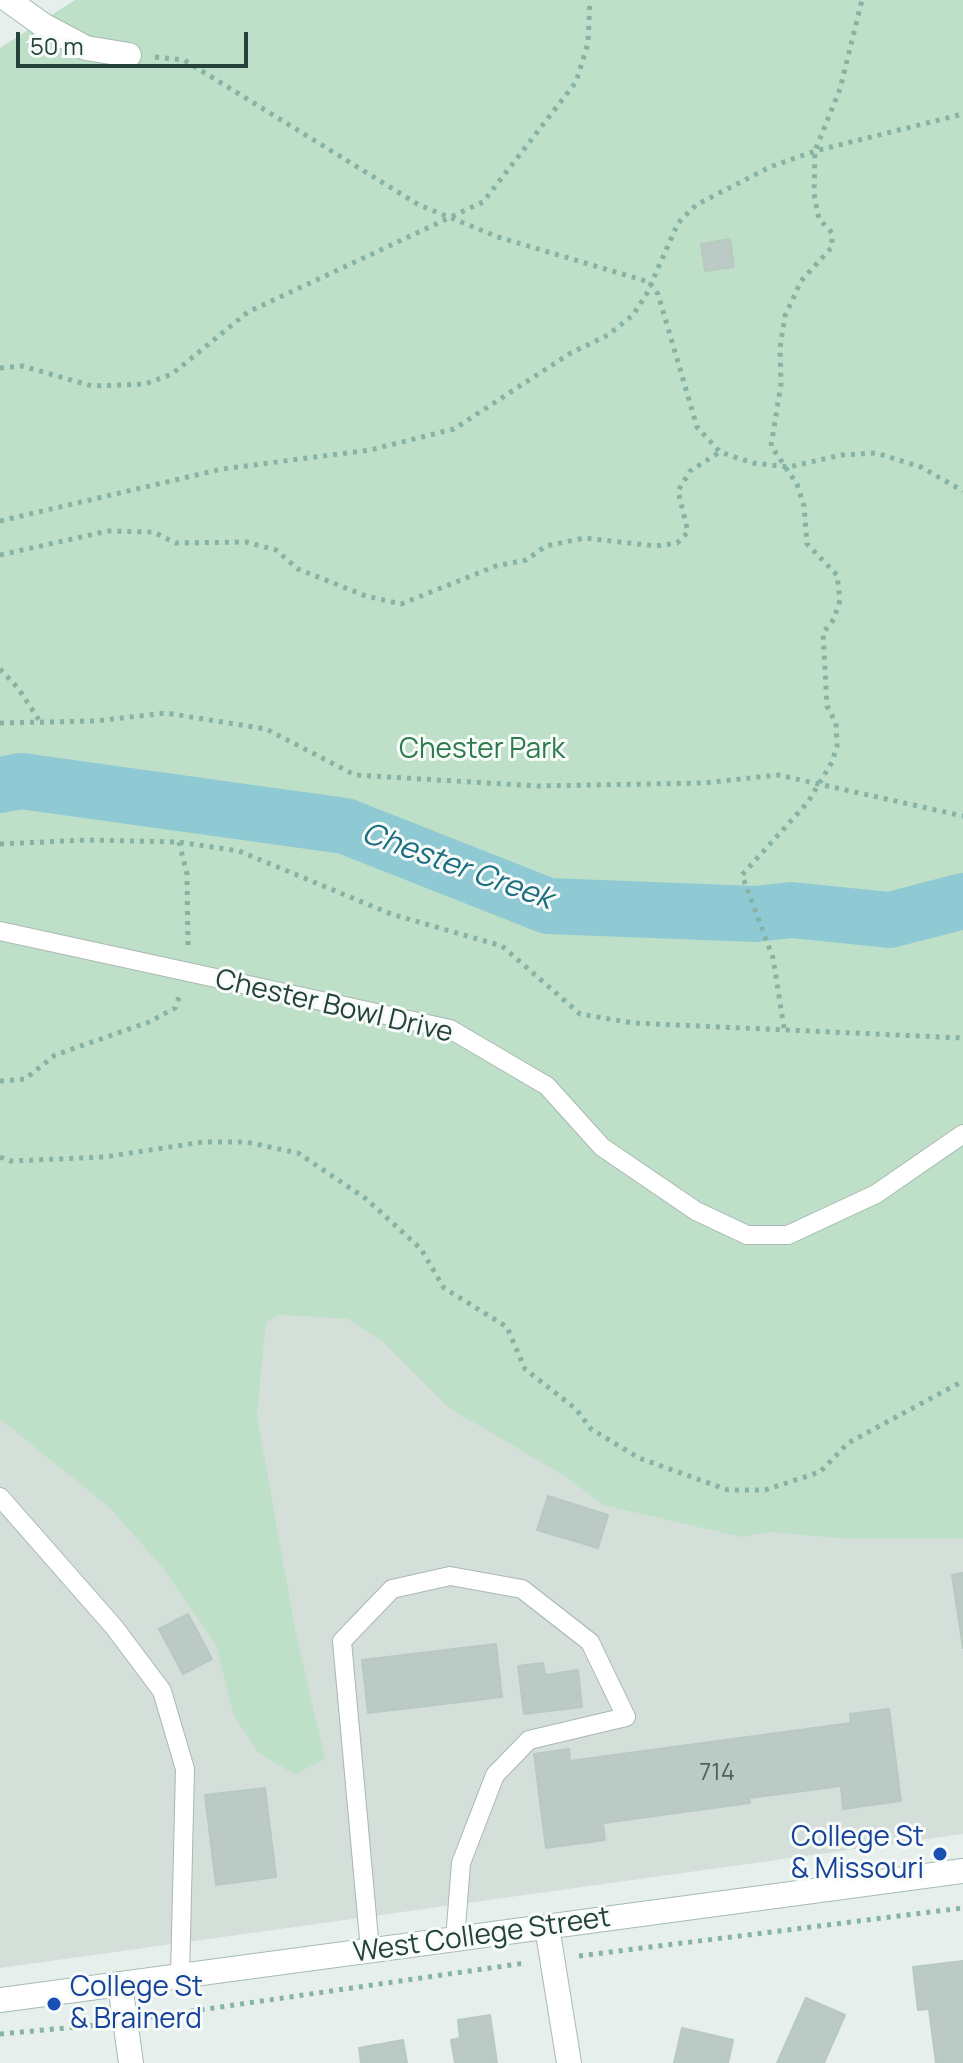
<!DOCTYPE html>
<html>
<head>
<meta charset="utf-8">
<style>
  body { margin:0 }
  #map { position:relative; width:963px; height:2063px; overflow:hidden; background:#e6efeb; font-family:Manrope,sans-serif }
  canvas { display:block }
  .scale { position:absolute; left:16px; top:32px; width:232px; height:36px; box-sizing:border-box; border:4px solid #24423a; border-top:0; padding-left:10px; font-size:24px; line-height:28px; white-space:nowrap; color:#24423a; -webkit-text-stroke:6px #f7fbf9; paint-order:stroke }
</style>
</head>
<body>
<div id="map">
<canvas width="963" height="2063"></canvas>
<div class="scale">50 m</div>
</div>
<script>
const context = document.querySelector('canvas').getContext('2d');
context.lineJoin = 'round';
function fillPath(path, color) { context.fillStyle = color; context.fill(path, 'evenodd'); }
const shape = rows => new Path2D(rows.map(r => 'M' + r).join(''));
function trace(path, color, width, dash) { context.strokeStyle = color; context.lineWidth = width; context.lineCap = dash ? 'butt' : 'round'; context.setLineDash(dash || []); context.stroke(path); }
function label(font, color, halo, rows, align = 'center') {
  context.font = font + ' Manrope,sans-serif'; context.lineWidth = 6; context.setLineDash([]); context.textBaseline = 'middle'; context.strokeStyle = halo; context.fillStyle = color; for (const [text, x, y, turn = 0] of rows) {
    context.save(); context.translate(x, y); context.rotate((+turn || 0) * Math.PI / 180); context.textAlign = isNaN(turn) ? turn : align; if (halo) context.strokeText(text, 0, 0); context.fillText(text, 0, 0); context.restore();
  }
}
fillPath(shape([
  [245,1312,363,1320,963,1496,963,1834,0,1968,0,1332]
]), '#d4dfda');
fillPath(shape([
  [75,0,963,0,963,1539,837,1538,769,1532,741,1537,603,1505,565,1476,449,1408,382,1341,348,1319,279,1315,266,1322,257,1415,296,1634,325,1758,295,1775,258,1752,234,1716,216,1645,163,1568,110,1508,0,1419,0,48]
]), '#bfe0c8');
trace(shape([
  [0,785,21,781,345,826,548,906,756,914,791,910,890,920,963,901]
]), '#8ec9d4', 56);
const building = shape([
  [730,239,734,267,705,271,701,244,730,239],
  [548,1496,608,1515,598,1548,537,1530,548,1496],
  [963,1573,963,1648,952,1575,963,1573],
  [188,1614,212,1659,183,1674,159,1629,188,1614],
  [496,1644,502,1697,368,1713,362,1660,496,1644],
  [543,1663,545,1675,578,1670,582,1707,524,1714,518,1666,543,1663],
  [889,1709,901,1801,843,1809,841,1786,749,1798,750,1803,603,1823,605,1840,546,1848,534,1754,569,1749,570,1761,851,1723,850,1714,889,1709],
  [265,1788,276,1877,216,1885,205,1795,265,1788],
  [963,1961,963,2063,936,2063,929,2009,918,2010,913,1967,963,1961],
  [806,1998,845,2015,824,2063,777,2063,806,1998],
  [490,2015,497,2063,455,2063,451,2040,460,2038,458,2020,490,2015],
  [682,2028,733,2040,728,2063,674,2063,682,2028],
  [403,2040,407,2063,361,2063,359,2048,403,2040]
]);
fillPath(building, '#bbcac4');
trace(building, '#b8c9c2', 2);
const lane = shape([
  [0,931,450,1029,547,1086,602,1147,696,1211,747,1235,788,1235,876,1194,963,1134],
  [0,1497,114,1627,162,1691,185,1769,180,1976],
  [370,1950,342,1641,392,1589,450,1576,522,1589,590,1642,626,1717,529,1740,495,1775,461,1863,455,1940]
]);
const street = shape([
  [8,0,43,25,86,48,129,55],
  [547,1927,569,2063],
  [120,1984,131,2063]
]);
const secondary = shape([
  [0,2000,963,1871]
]);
trace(lane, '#a8b8b2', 20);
trace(street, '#a8b8b2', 26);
trace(secondary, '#a4bbb3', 26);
trace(shape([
  [155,57,184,60,419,205,498,237,649,282,658,294,697,427,720,452,753,463,789,467,841,455,876,453,921,467,963,491],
  [0,368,22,366,92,386,145,384,172,374,248,312,483,202,576,82,588,43,590,0],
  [0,521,222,469,370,450,454,429,569,354,608,335,633,315,646,295,678,223,696,205,770,167,815,151,963,114],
  [0,555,108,531,153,532,176,543,246,542,276,550,298,569,366,596,401,604,496,566,526,560,546,546,584,538,656,546,677,543,688,532,678,491,690,471,720,452],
  [0,669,18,688,39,720],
  [0,723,95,721,166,713,266,729,355,775,538,786,703,783,778,775,963,816],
  [179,842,187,874,188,948],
  [0,844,87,840,179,842,239,851,391,914,502,946,580,1014,633,1023,963,1038],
  [784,1028,773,958,742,875,808,802,832,762,837,746,836,723,827,706,823,633,834,619,840,600,837,575,807,544,804,506,797,484,771,446,781,384,780,348,785,316,801,281,832,247,832,233,819,219,814,194,815,151,840,89,862,0],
  [0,1081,25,1079,55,1055,149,1022,175,1008,181,992],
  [0,1157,10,1161,104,1157,203,1142,246,1142,298,1153,365,1198,397,1227,421,1249,444,1288,507,1327,525,1369,576,1409,591,1429,639,1458,728,1490,765,1490,820,1472,848,1443,963,1381],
  [579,1956,963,1908],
  [151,2017,525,1963],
  [0,2034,98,2025]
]), '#86b3a5', 5, [4, 6]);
trace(lane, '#fff', 18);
trace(street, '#fff', 24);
trace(secondary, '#fff', 24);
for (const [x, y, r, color] of [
  [940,1854,8,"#1a4fb4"],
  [54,2004,8,"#1a4fb4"]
]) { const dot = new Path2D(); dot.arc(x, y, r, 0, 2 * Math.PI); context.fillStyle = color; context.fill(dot); trace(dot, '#f7fbf9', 3); }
label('24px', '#4a645c', null, [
  ["714",717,1773]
]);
label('28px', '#2d7a4b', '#f7fbf9', [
  ["Chester Park",482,750]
]);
label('28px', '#24423a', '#f7fbf9', [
  ["Chester Bowl Drive",334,1007,13],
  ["West College Street",482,1936,-8]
]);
label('28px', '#164399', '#f7fbf9', [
  ["College St",924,1838],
  ["& Missouri",924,1870],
  ["College St",70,1988,"left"],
  ["& Brainerd",70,2020,"left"]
], 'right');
label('italic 30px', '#1c6f80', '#f7fbf9', [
  ["Chester Creek",457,867,20]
]);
</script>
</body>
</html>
